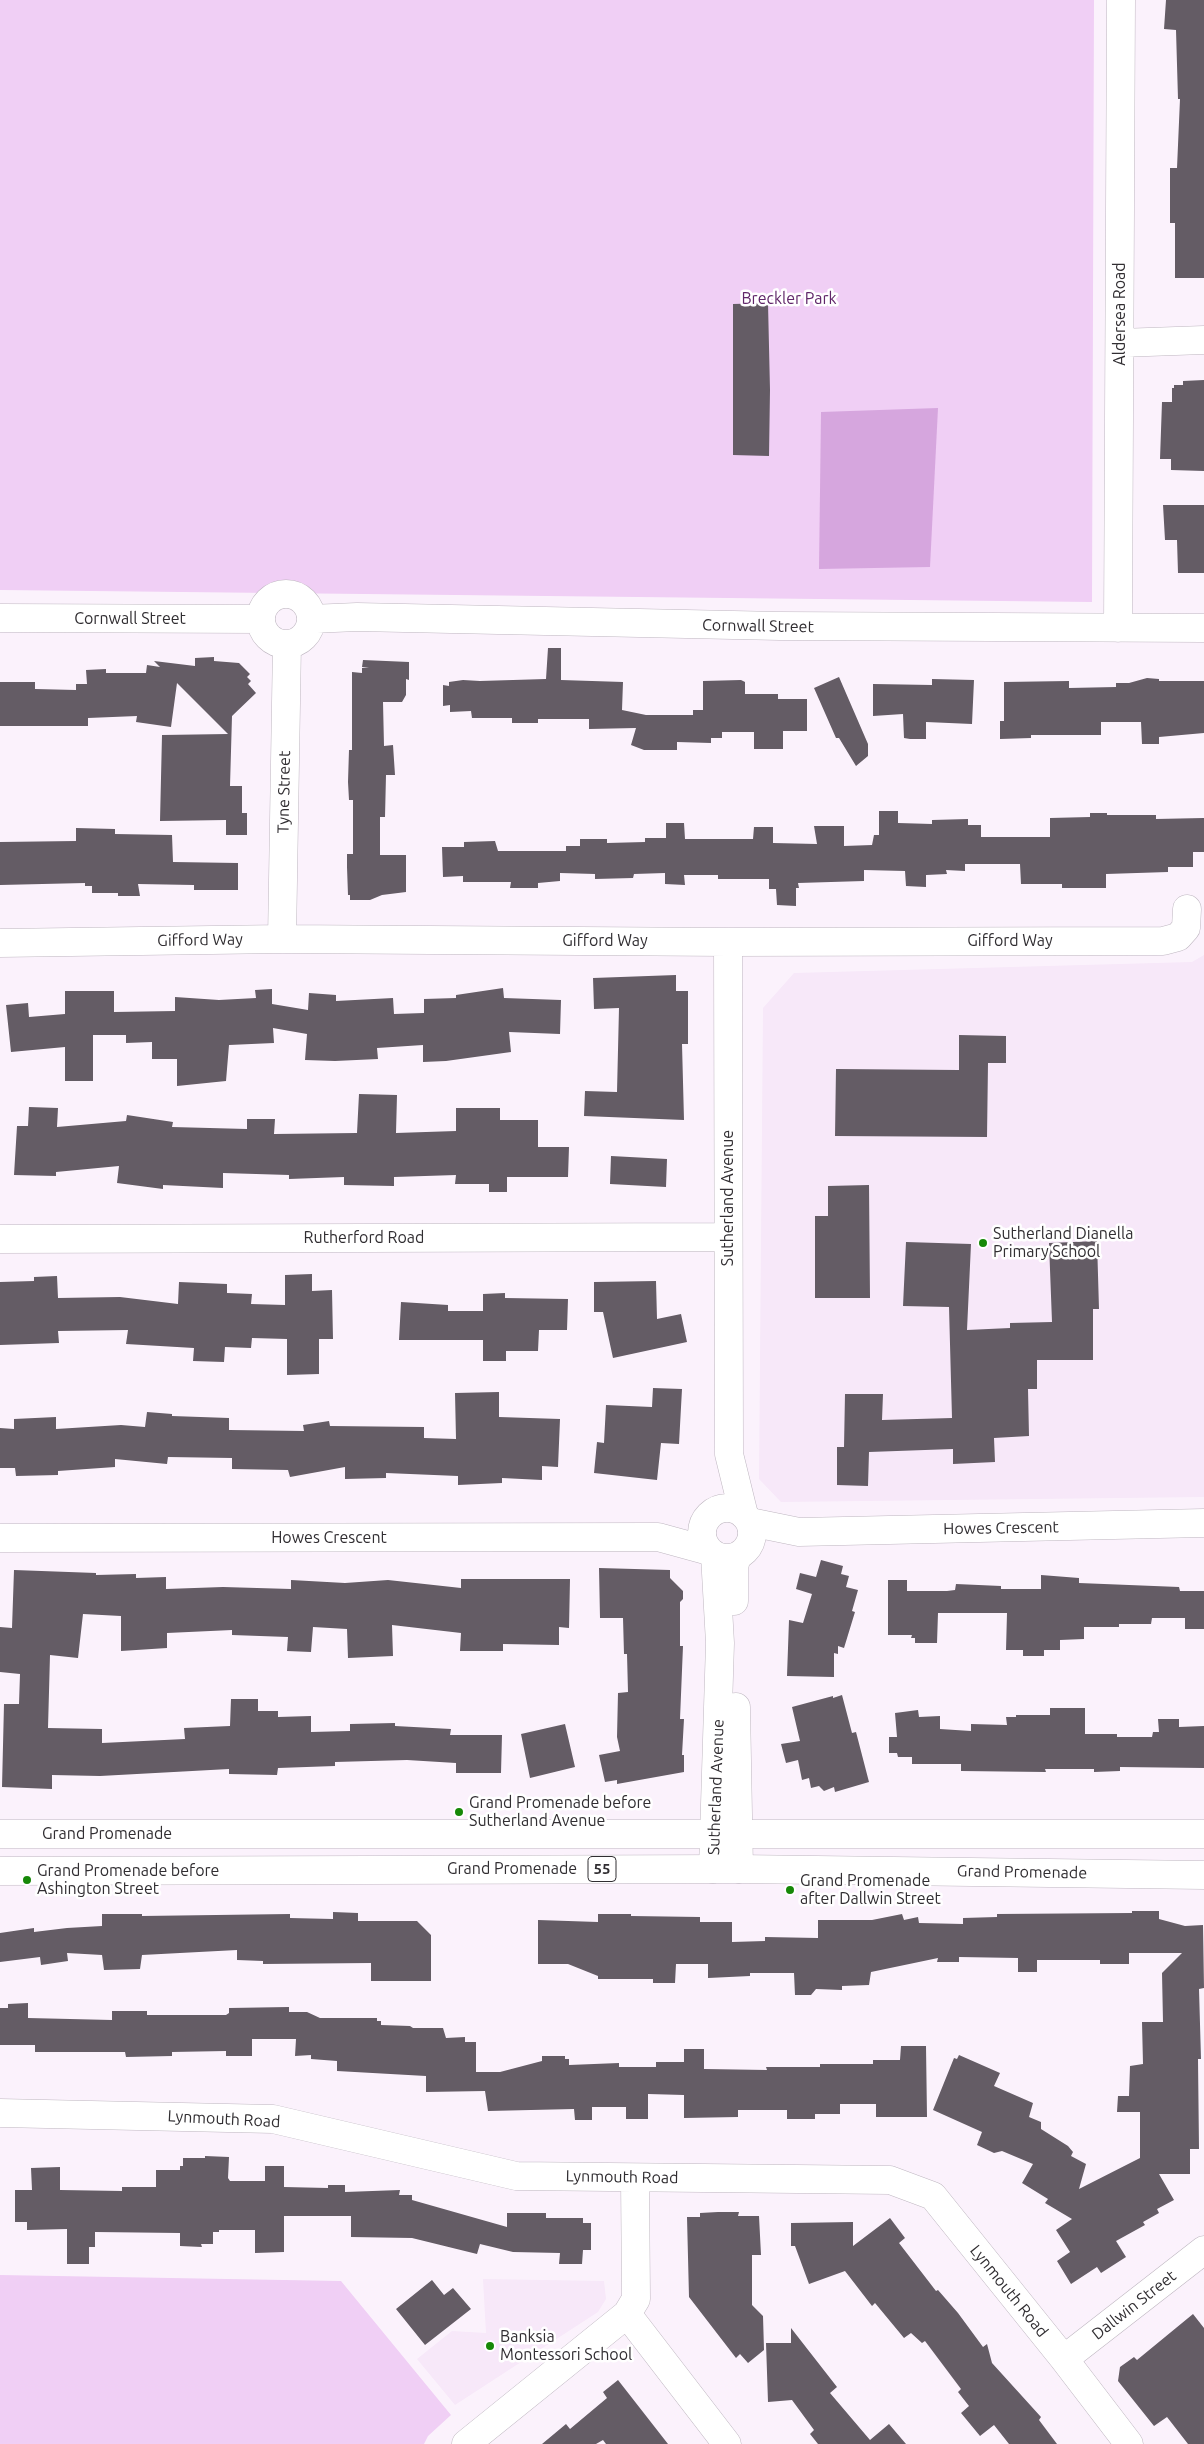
<!DOCTYPE html>
<html>
<head>
<meta charset="utf-8">
<style>
  body { margin:0 }
  canvas { display:block; background:#fbf2fc }
</style>
</head>
<body>
<canvas width="1204" height="2444"></canvas>
<script>
const context = document.querySelector('canvas').getContext('2d');
context.lineJoin = 'round';
function fillPath(path, color) { context.fillStyle = color; context.fill(path, 'evenodd'); }
const shape = rows => new Path2D(rows.map(r => 'M' + r).join(''));
function trace(path, color, width, dash) { context.strokeStyle = color; context.lineWidth = width; context.lineCap = dash ? 'butt' : 'round'; context.setLineDash(dash || []); context.stroke(path); }
function label(font, color, halo, rows, align = 'center') {
  context.font = font + ' Ubuntu,sans-serif'; context.lineWidth = 5; context.setLineDash([]); context.textBaseline = 'middle'; context.strokeStyle = halo; context.fillStyle = color; for (const [text, x, y, turn = 0] of rows) {
    context.save(); context.translate(x, y); context.rotate((+turn || 0) * Math.PI / 180); context.textAlign = isNaN(turn) ? turn : align; if (halo) context.strokeText(text, 0, 0); context.fillText(text, 0, 0); context.restore();
  }
}
fillPath(shape([
  [1204,955,1204,1497,781,1502,759,1479,763,1008,794,973,1192,962],
  [483,2279,604,2281,606,2299,598,2312,455,2405,417,2359,452,2331,486,2333]
]), '#f7e8f9');
fillPath(shape([
  [0,0,1094,0,1092,602,0,590],
  [0,2275,341,2281,451,2415,428,2436,424,2444,0,2444]
]), '#f0cff5');
fillPath(shape([
  [938,408,930,567,819,569,821,412]
]), '#d6a6de');
fillPath(shape([
  [1166,0,1204,0,1204,278,1175,278,1175,223,1170,223,1170,168,1177,168,1180,99,1178,99,1176,30,1164,29],
  [768,303,770,390,769,456,733,455,733,304],
  [1204,380,1204,471,1171,470,1171,459,1160,459,1162,402,1172,402,1172,388,1174,388,1174,385,1183,385,1183,381],
  [1163,505,1204,505,1204,573,1178,573,1177,540,1165,540],
  [548,648,561,648,561,680,623,682,622,710,646,715,693,715,693,710,703,710,703,681,741,680,745,682,745,694,778,694,778,699,807,699,807,731,783,731,783,749,754,749,754,732,722,732,722,738,711,738,711,743,677,742,677,750,644,750,631,745,636,728,589,729,589,719,538,719,538,723,512,723,512,718,472,718,471,711,450,712,450,705,443,706,443,685,449,686,449,682,463,680,480,681,546,679],
  [214,657,214,661,239,663,250,674,247,677,251,681,248,684,256,693,232,716,230,786,242,786,242,813,247,813,247,835,226,835,226,820,160,821,162,735,228,734,177,683,171,727,136,722,137,716,88,718,88,726,0,726,0,682,35,682,35,689,76,690,76,684,87,684,86,670,106,669,106,673,146,673,147,665,160,667,154,661,195,666,195,658],
  [363,660,409,662,409,680,406,679,406,695,402,702,383,702,384,746,393,745,395,775,386,775,385,817,380,817,380,855,406,855,406,892,382,895,370,900,350,900,350,895,348,895,347,867,347,854,353,854,353,800,349,800,348,782,349,750,352,750,352,672,362,673,362,668,369,668,362,667],
  [839,677,868,744,868,756,856,766,839,738,836,738,814,688],
  [1147,678,1159,679,1159,681,1204,681,1204,733,1159,737,1159,744,1142,744,1141,722,1101,722,1101,735,1031,735,1031,738,1000,739,1000,721,1004,721,1004,682,1069,681,1069,688,1116,687,1116,683,1129,683],
  [932,679,974,680,972,724,926,722,926,739,910,739,904,738,903,714,873,716,873,684,932,685],
  [879,811,898,811,898,823,932,824,932,820,968,819,968,825,981,825,981,837,1050,837,1050,818,1090,817,1090,813,1107,813,1107,815,1156,815,1156,819,1204,818,1204,852,1193,852,1193,867,1168,867,1168,872,1106,874,1106,888,1062,888,1062,884,1021,884,1020,864,965,864,965,871,946,870,947,874,926,875,926,887,906,886,905,871,864,870,864,881,798,883,799,888,796,888,796,906,777,905,776,889,769,889,769,879,718,879,718,875,684,875,685,885,665,884,665,873,634,874,633,878,595,879,595,874,560,873,560,881,538,883,538,888,510,888,511,882,463,882,463,876,443,877,442,847,464,847,464,842,495,841,498,851,566,851,566,846,580,846,580,839,607,839,607,843,645,842,645,838,666,838,666,823,684,823,685,839,753,839,754,827,773,827,773,843,817,844,814,826,844,826,844,846,872,845,874,835,879,835],
  [76,828,115,829,115,834,172,835,173,862,238,863,238,890,194,890,194,885,138,884,140,896,118,896,118,893,92,893,92,886,85,886,85,883,0,885,0,842,76,841],
  [676,975,676,991,688,991,688,1044,682,1044,684,1120,584,1116,585,1091,617,1092,619,1008,594,1009,593,978],
  [503,988,504,998,561,1000,560,1034,509,1032,511,1052,446,1061,423,1062,423,1045,377,1048,378,1059,335,1061,305,1060,307,1034,273,1028,274,1043,229,1045,226,1081,177,1086,177,1059,152,1059,152,1042,126,1043,126,1035,93,1035,93,1081,65,1081,65,1047,11,1052,6,1005,28,1003,29,1017,65,1014,65,991,114,991,114,1012,175,1011,175,997,219,1000,256,998,255,990,272,989,272,1004,308,1010,309,993,336,995,336,1001,393,998,394,1014,424,1013,424,999,456,998,456,995],
  [959,1035,1006,1036,1006,1063,988,1063,987,1137,835,1136,836,1069,959,1070],
  [359,1094,397,1095,396,1133,456,1131,456,1108,500,1108,500,1120,538,1120,538,1147,569,1147,568,1177,507,1177,507,1192,489,1192,489,1184,455,1184,456,1175,394,1177,394,1186,344,1185,344,1177,289,1179,289,1175,223,1173,223,1188,163,1185,163,1189,117,1183,119,1166,56,1172,56,1176,14,1175,17,1126,28,1126,29,1107,58,1108,57,1127,126,1121,127,1115,173,1122,172,1127,247,1129,247,1119,275,1119,274,1134,357,1133],
  [611,1156,667,1159,666,1187,610,1184],
  [869,1185,870,1298,815,1298,815,1216,828,1216,828,1186],
  [1097,1241,1099,1309,1093,1309,1093,1360,1037,1360,1037,1389,1028,1389,1029,1436,994,1438,995,1462,953,1464,953,1449,869,1452,868,1486,837,1485,837,1447,844,1447,845,1394,883,1394,882,1420,952,1418,949,1307,903,1306,906,1242,971,1244,967,1330,1010,1328,1010,1323,1052,1322,1049,1243],
  [312,1274,312,1291,332,1290,333,1339,319,1339,319,1374,287,1375,287,1339,252,1338,251,1348,225,1347,224,1362,193,1361,194,1348,126,1344,128,1330,58,1331,59,1343,0,1345,0,1282,34,1281,34,1277,57,1276,58,1298,120,1297,178,1304,179,1282,227,1284,227,1293,252,1294,251,1304,285,1305,285,1275],
  [656,1281,657,1319,681,1314,687,1342,613,1358,603,1312,594,1312,594,1282],
  [505,1293,505,1298,568,1299,567,1330,539,1330,538,1351,506,1351,506,1361,483,1361,483,1340,399,1340,401,1302,448,1305,448,1311,483,1311,483,1294],
  [653,1388,682,1389,679,1444,661,1443,657,1480,594,1473,597,1442,604,1443,606,1405,652,1407],
  [499,1392,499,1417,560,1419,558,1467,542,1466,542,1480,502,1478,502,1483,458,1485,458,1476,386,1473,386,1478,345,1479,345,1467,290,1477,288,1470,232,1469,232,1458,168,1457,167,1464,115,1459,115,1467,58,1471,58,1475,16,1476,15,1468,0,1468,0,1428,14,1429,14,1419,56,1417,56,1429,121,1425,145,1427,147,1412,172,1414,172,1416,229,1418,229,1430,304,1431,303,1425,329,1421,330,1426,424,1427,424,1438,456,1439,455,1393],
  [821,1560,843,1566,841,1574,849,1576,846,1587,858,1590,852,1611,855,1612,844,1648,838,1646,838,1654,834,1653,834,1677,787,1676,789,1620,803,1623,812,1594,796,1589,800,1573,816,1577],
  [599,1568,670,1570,670,1578,683,1591,683,1599,680,1602,680,1646,683,1646,680,1719,684,1719,682,1755,684,1755,684,1772,617,1784,617,1780,605,1782,599,1755,620,1751,617,1737,618,1693,628,1692,627,1654,624,1654,623,1618,600,1618],
  [14,1570,96,1573,96,1575,136,1574,136,1578,166,1577,166,1589,223,1587,291,1589,291,1580,345,1583,388,1580,461,1588,461,1579,570,1579,569,1628,559,1627,559,1645,503,1644,503,1651,460,1651,461,1633,392,1625,393,1656,348,1658,347,1629,313,1627,311,1652,287,1651,288,1637,232,1635,232,1630,167,1633,167,1648,121,1651,121,1616,83,1614,78,1658,50,1655,48,1728,102,1729,102,1743,185,1739,184,1728,230,1726,231,1699,258,1699,258,1711,278,1711,278,1717,311,1716,311,1732,350,1731,350,1724,395,1723,395,1726,451,1729,450,1735,502,1735,501,1773,456,1773,456,1763,407,1760,335,1762,335,1766,278,1768,277,1775,229,1774,229,1769,100,1776,52,1775,52,1789,2,1787,4,1704,19,1704,20,1674,0,1672,0,1627,12,1628],
  [1041,1575,1079,1578,1079,1583,1179,1587,1180,1591,1204,1591,1204,1629,1185,1629,1185,1618,1152,1618,1151,1624,1119,1624,1119,1627,1084,1627,1084,1639,1060,1640,1060,1650,1044,1650,1044,1656,1023,1656,1023,1650,1006,1650,1007,1613,938,1613,937,1643,915,1643,915,1638,911,1638,912,1635,888,1635,888,1580,907,1580,907,1591,947,1591,955,1590,956,1584,1001,1586,1001,1589,1041,1589],
  [842,1695,852,1733,856,1732,869,1782,835,1792,834,1787,824,1791,819,1786,811,1788,809,1778,802,1780,798,1760,786,1763,781,1744,800,1741,792,1707,833,1696,833,1698],
  [1050,1708,1085,1708,1085,1734,1117,1734,1117,1737,1152,1737,1153,1732,1159,1732,1158,1719,1179,1719,1179,1727,1204,1726,1204,1768,1120,1767,1120,1771,1094,1772,1094,1769,1045,1769,1046,1772,961,1771,961,1764,912,1764,912,1757,898,1757,897,1753,889,1753,889,1737,897,1737,895,1713,918,1710,919,1717,940,1716,940,1729,971,1731,971,1724,1007,1725,1006,1717,1016,1717,1016,1715,1050,1715],
  [565,1724,575,1767,530,1778,521,1734],
  [1132,1911,1159,1911,1159,1919,1185,1926,1203,1925,1204,1988,1199,1989,1201,2059,1198,2059,1199,2149,1190,2149,1190,2174,1159,2174,1174,2200,1157,2209,1159,2213,1143,2222,1145,2225,1116,2241,1126,2257,1101,2273,1097,2267,1071,2284,1057,2261,1070,2252,1056,2230,1072,2219,1045,2203,1048,2199,1022,2183,1033,2164,1002,2151,994,2153,977,2145,982,2132,933,2110,954,2058,957,2059,959,2055,1000,2073,994,2086,1033,2103,1029,2117,1041,2122,1041,2129,1068,2146,1073,2152,1071,2156,1086,2164,1079,2189,1140,2158,1140,2112,1117,2112,1118,2096,1129,2096,1130,2066,1143,2064,1142,2022,1163,2022,1162,1973,1182,1953,1129,1953,1129,1964,1100,1964,1100,1960,1037,1960,1037,1972,1018,1972,1018,1958,959,1957,959,1962,937,1962,938,1958,871,1972,869,1985,842,1986,842,1990,816,1989,811,1995,795,1995,794,1973,750,1973,750,1976,708,1978,708,1964,676,1964,675,1983,653,1983,653,1979,598,1979,598,1976,568,1964,538,1964,538,1920,598,1922,598,1914,631,1914,631,1916,700,1917,700,1922,732,1922,732,1942,765,1941,765,1937,818,1938,818,1920,872,1920,902,1914,904,1920,918,1917,919,1923,963,1924,963,1918,997,1917,997,1914,1132,1913],
  [333,1912,358,1913,358,1921,417,1921,431,1935,431,1981,371,1981,371,1963,263,1964,263,1961,237,1960,237,1950,142,1955,140,1969,104,1970,102,1955,67,1953,68,1961,41,1965,40,1957,0,1962,0,1933,34,1928,34,1932,67,1928,102,1926,102,1914,142,1914,142,1916,290,1914,290,1918,333,1919],
  [28,2003,28,2018,112,2020,112,2011,147,2011,147,2015,226,2015,229,2013,229,2008,289,2007,289,2012,307,2012,320,2018,377,2018,377,2021,381,2021,381,2025,410,2026,413,2028,443,2028,446,2038,465,2037,465,2042,476,2042,476,2072,500,2072,542,2061,542,2056,565,2056,565,2059,569,2059,569,2065,619,2063,619,2067,656,2067,656,2062,684,2062,684,2049,704,2049,704,2069,767,2070,766,2067,820,2067,820,2064,873,2064,873,2060,900,2060,901,2046,926,2046,927,2117,876,2117,876,2104,840,2104,840,2114,815,2114,815,2119,787,2119,787,2110,738,2110,738,2117,684,2118,684,2095,648,2094,648,2119,626,2119,626,2107,592,2107,592,2120,575,2120,574,2109,488,2111,485,2091,426,2092,426,2076,337,2071,337,2061,311,2059,311,2055,295,2056,296,2039,252,2039,252,2056,226,2056,226,2051,172,2052,172,2056,126,2057,125,2052,35,2052,35,2045,0,2045,0,2008,8,2008,8,2004],
  [205,2156,229,2157,228,2178,230,2181,265,2181,265,2166,284,2166,284,2187,328,2188,328,2185,345,2185,345,2192,400,2190,399,2195,412,2195,412,2200,507,2227,507,2213,546,2213,546,2218,583,2218,583,2223,591,2223,591,2250,583,2250,582,2264,559,2264,560,2253,513,2252,480,2244,477,2254,412,2238,351,2237,351,2216,284,2216,284,2252,255,2253,255,2230,219,2230,219,2232,213,2232,213,2244,201,2244,202,2247,180,2246,180,2233,95,2232,95,2247,89,2247,89,2264,67,2264,67,2229,27,2230,27,2222,15,2222,15,2190,32,2190,31,2168,60,2167,60,2190,122,2191,122,2187,156,2187,156,2170,180,2170,180,2166,183,2166,183,2158,205,2158],
  [718,2212,739,2212,738,2216,759,2216,761,2255,752,2255,752,2305,763,2316,764,2350,748,2363,740,2354,736,2358,689,2297,687,2217,700,2217,700,2213],
  [890,2218,905,2238,899,2243,936,2291,938,2290,958,2313,983,2347,987,2344,992,2363,1041,2417,1039,2420,1057,2444,1009,2444,994,2425,980,2436,961,2413,969,2406,958,2392,961,2389,925,2341,922,2343,911,2333,904,2338,875,2303,872,2306,845,2271,809,2284,795,2246,791,2246,791,2223,853,2222,853,2246],
  [432,2280,444,2295,453,2288,471,2309,425,2345,396,2309],
  [1193,2314,1204,2328,1204,2444,1188,2444,1167,2417,1154,2426,1118,2381,1120,2367,1134,2357,1137,2360],
  [791,2328,837,2387,830,2393,870,2440,889,2424,906,2444,818,2444,810,2434,814,2430,792,2400,768,2402,766,2343,791,2343],
  [618,2380,668,2444,606,2444,603,2440,596,2444,542,2444,566,2424,570,2429,607,2398,603,2392]
]), '#645c65');
const minor = shape([
  [1120,343,1204,340],
  '261 619a25 25 0 1 1 50 0a25 25 0 1 1-50 0Z',
  [0,618,261,619],
  [311,619,357,617,780,626,1204,628],
  [1118,628,1121,0],
  [282,939,287,644],
  [728,942,729,1454,744,1515],
  [0,943,282,939,728,942,1163,941,1178,937,1186,928,1187,909],
  [0,1239,728,1237],
  '702 1533a25 25 0 1 1 50 0a25 25 0 1 1-50 0Z',
  [750,1522,799,1532,1204,1523],
  [0,1538,658,1537,709,1551],
  [734,1601,734,1567,737,1556],
  [736,1707,739,1869],
  [713,1869,720,1643,715,1555],
  [0,2113,273,2119,516,2176,890,2180,933,2196,1064,2359,1129,2444],
  [635,2178,636,2299,627,2314,727,2444],
  [1064,2359,1204,2250],
  [466,2444,627,2314]
]);
const major = shape([
  [0,1834,1204,1834],
  [0,1871,739,1869,1204,1875]
]);
trace(minor, '#bfb7c1', 29);
trace(major, '#bfb7c1', 29);
trace(minor, '#fff', 28);
trace(major, '#fff', 28);
for (const [x, y, r, color] of [
  [983,1243,5,"#168807"],
  [459,1812,5,"#168807"],
  [27,1880,5,"#168807"],
  [790,1890,5,"#168807"],
  [490,2346,5,"#168807"]
]) { const dot = new Path2D(); dot.arc(x, y, r, 0, 2 * Math.PI); context.fillStyle = color; context.fill(dot); trace(dot, '#fff', 2); }
for (const [x, y, w] of [
  [602,1869,28]
]) { const box = new Path2D(); box.roundRect(x - w / 2, y - 12.5, w, 25, 4); context.fillStyle = '#fff'; context.fill(box); trace(box, '#312e32', 1); }
label('bold 15px', '#312e32', null, [
  ["55",602,1869]
]);
label('16px', '#602669', '#fff', [
  ["Breckler Park",789,299]
]);
label('16px', '#312e32', '#fff', [
  ["Aldersea Road",1120,314,-90],
  ["Cornwall Street",130,619],
  ["Cornwall Street",758,626,1],
  ["Tyne Street",284,792,-89],
  ["Gifford Way",200,940,-1],
  ["Gifford Way",605,941],
  ["Gifford Way",1010,941],
  ["Sutherland Avenue",728,1198,-90],
  ["Rutherford Road",364,1238],
  ["Howes Crescent",1001,1528,-1],
  ["Howes Crescent",329,1538],
  ["Sutherland Avenue",716,1787,-88],
  ["Grand Promenade",107,1834],
  ["Grand Promenade",512,1869],
  ["Grand Promenade",1022,1872,1],
  ["Lynmouth Road",224,2119,3],
  ["Lynmouth Road",622,2177,1],
  ["Lynmouth Road",1009,2291,51],
  ["Dallwin Street",1134,2305,-38]
]);
label('16px', '#312e32', '#fff', [
  ["Sutherland Dianella",993,1234],
  ["Primary School",993,1252],
  ["Grand Promenade before",469,1803],
  ["Sutherland Avenue",469,1821],
  ["Grand Promenade before",37,1871],
  ["Ashington Street",37,1889],
  ["Grand Promenade",800,1881],
  ["after Dallwin Street",800,1899],
  ["Banksia",500,2337],
  ["Montessori School",500,2355]
], 'left');
</script>
</body>
</html>
